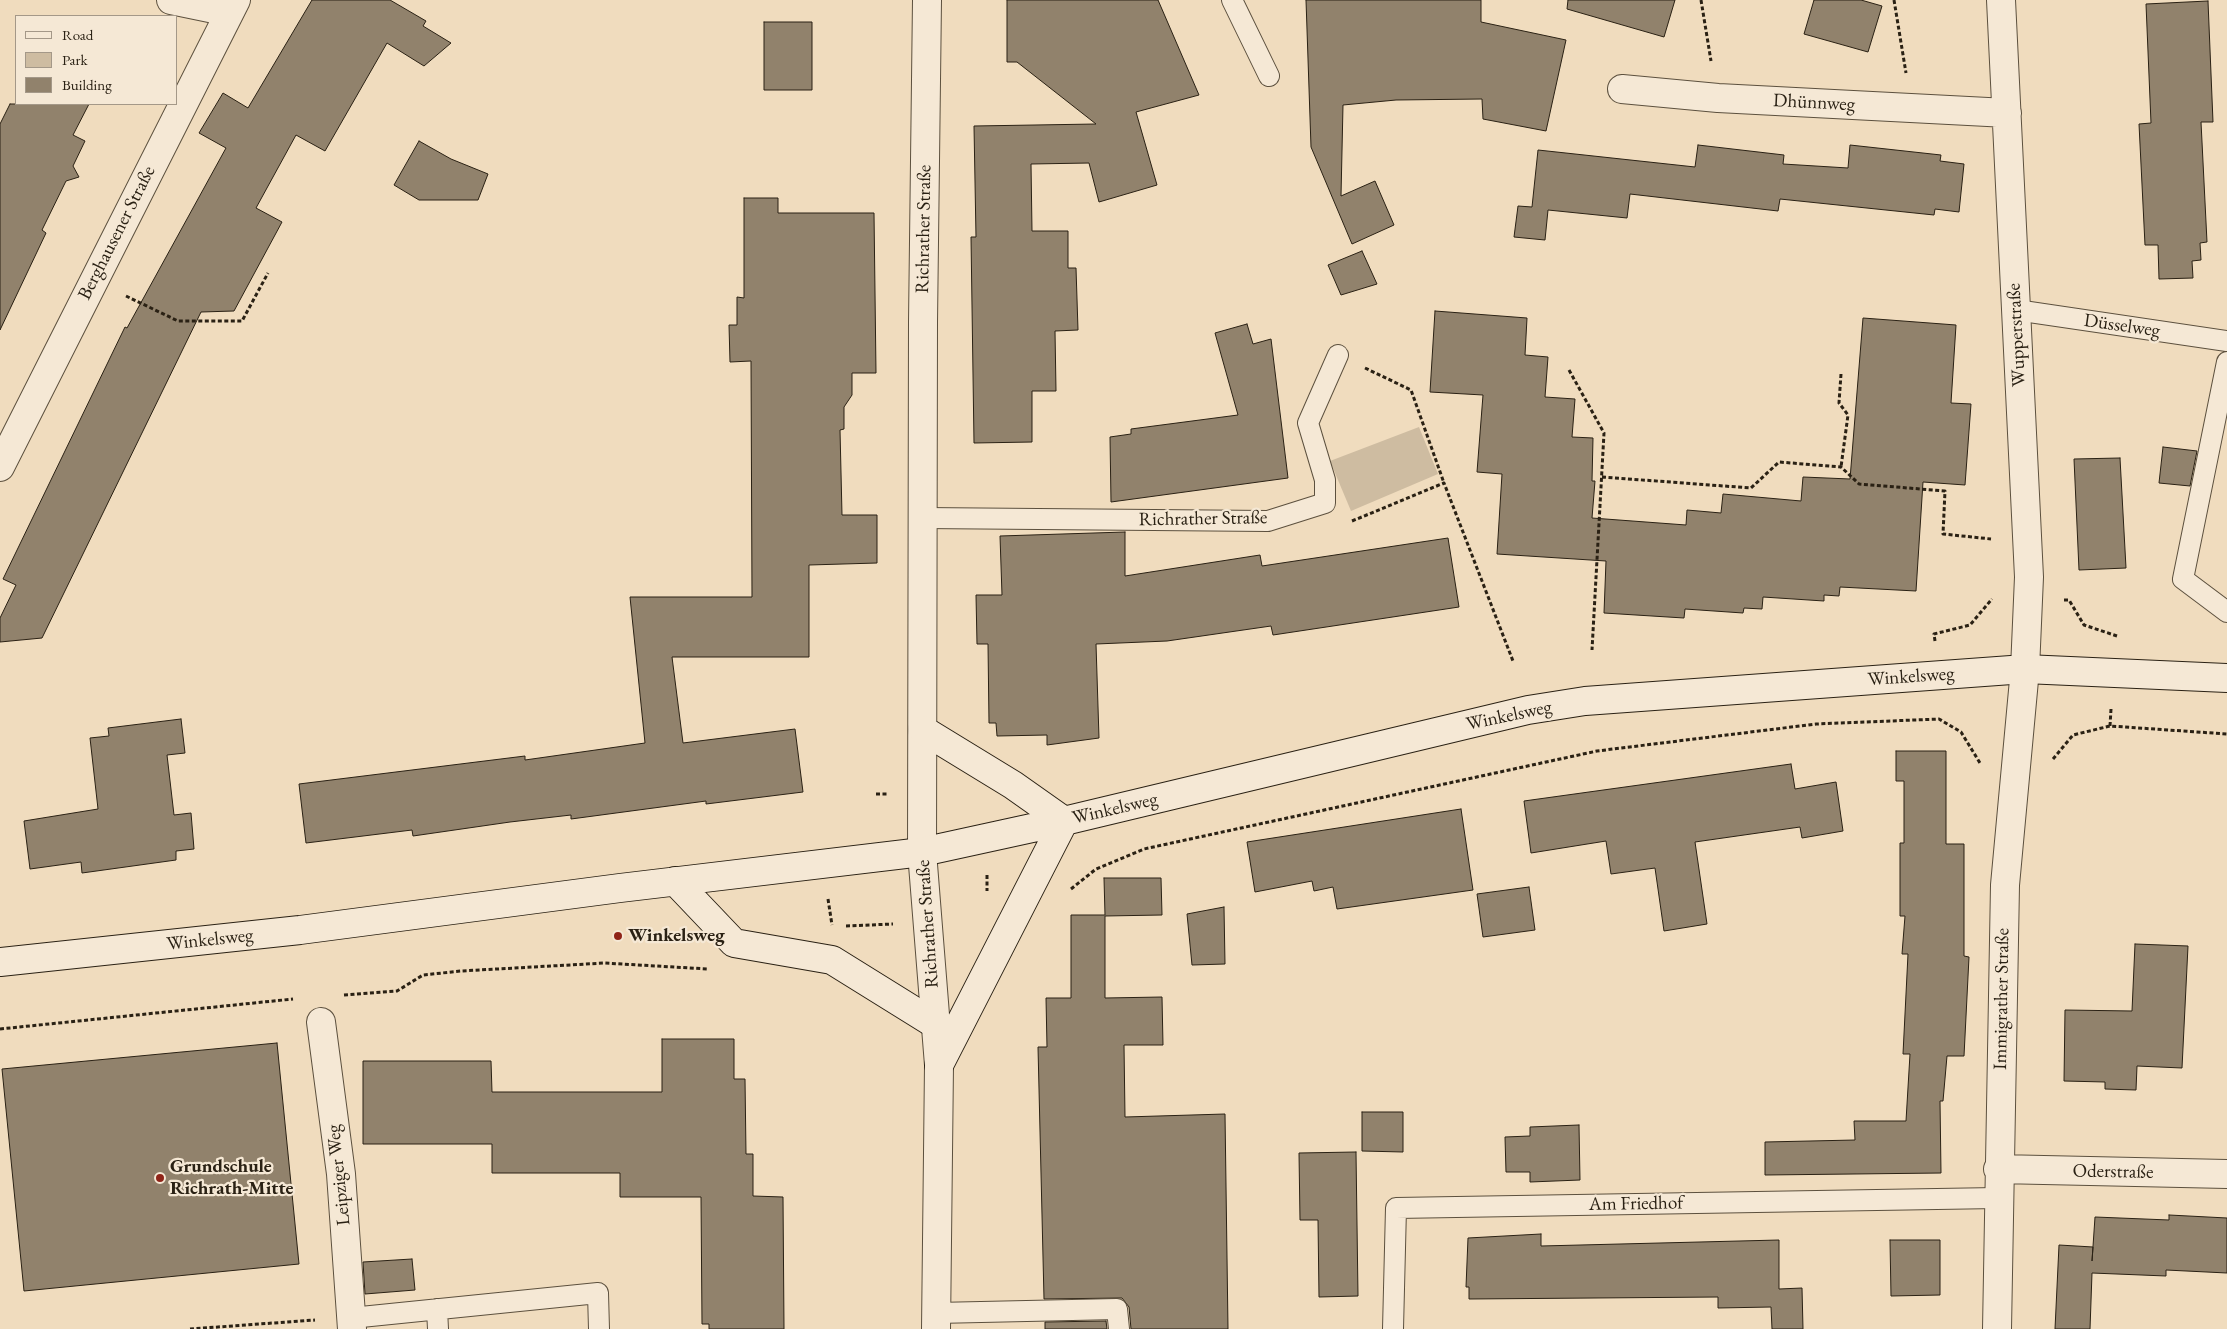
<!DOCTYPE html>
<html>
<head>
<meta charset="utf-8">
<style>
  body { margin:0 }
  #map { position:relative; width:2227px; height:1329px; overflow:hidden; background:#f0dcbe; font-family:"EB Garamond",serif }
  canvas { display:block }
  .legend { position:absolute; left:15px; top:15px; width:162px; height:90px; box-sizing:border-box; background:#f5e8d5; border:1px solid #a49888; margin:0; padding:6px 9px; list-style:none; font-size:15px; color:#2a2114 }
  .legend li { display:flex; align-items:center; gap:10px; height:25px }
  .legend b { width:25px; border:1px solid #a49888 }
</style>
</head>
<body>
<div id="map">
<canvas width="2227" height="1329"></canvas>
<ul class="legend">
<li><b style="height:6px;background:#f5e8d5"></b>Road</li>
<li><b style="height:14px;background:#cebca1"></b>Park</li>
<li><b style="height:14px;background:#91826c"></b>Building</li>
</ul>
</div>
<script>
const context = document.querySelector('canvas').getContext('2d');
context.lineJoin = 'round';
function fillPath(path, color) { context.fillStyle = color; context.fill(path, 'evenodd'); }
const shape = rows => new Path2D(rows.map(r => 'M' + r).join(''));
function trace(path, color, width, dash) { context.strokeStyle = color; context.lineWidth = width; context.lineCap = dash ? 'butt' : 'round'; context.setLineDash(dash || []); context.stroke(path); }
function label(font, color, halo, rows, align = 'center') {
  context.font = font + ' "EB Garamond",serif'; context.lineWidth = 4.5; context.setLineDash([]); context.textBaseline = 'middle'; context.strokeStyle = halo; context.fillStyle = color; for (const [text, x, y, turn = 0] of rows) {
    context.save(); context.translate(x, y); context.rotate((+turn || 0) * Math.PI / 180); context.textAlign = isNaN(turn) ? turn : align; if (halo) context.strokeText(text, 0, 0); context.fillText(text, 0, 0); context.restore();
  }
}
fillPath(shape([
  [1419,427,1438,474,1351,511,1330,461]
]), '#cebca1');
const building = shape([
  [312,0,390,0,426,21,423,26,451,43,424,66,387,43,325,151,296,135,256,208,282,222,234,311,201,312,42,638,0,642,0,618,16,585,3,579,125,327,127,328,226,148,199,133,223,93,248,108,312,0],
  [1007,0,1158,0,1199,95,1136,112,1157,185,1099,202,1089,163,1031,164,1032,231,1068,231,1068,268,1076,268,1078,330,1055,331,1056,391,1032,391,1032,442,974,443,971,237,976,237,974,126,1096,124,1017,62,1007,62,1007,0],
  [1306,0,1481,0,1481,22,1566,40,1546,131,1483,119,1482,99,1396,100,1343,105,1341,196,1375,181,1394,225,1352,244,1311,147,1306,0],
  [1568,0,1675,0,1664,37,1567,9,1568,0],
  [1814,0,1861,0,1882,6,1868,52,1804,34,1814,0],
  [2208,1,2213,122,2201,122,2207,242,2200,243,2201,260,2192,261,2193,278,2159,279,2158,245,2145,245,2139,124,2151,123,2146,4,2208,1],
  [764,22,812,22,812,90,764,90,764,22],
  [10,104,89,104,73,135,85,141,73,166,79,177,66,181,42,230,46,233,0,330,0,124,10,104],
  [419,141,451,159,488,174,478,200,419,200,394,185,419,141],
  [1698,145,1784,155,1783,164,1848,168,1850,145,1941,155,1940,161,1964,164,1959,212,1935,209,1934,215,1780,199,1778,211,1630,194,1627,218,1548,210,1545,240,1514,237,1518,206,1532,207,1538,150,1695,167,1698,145],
  [744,198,778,198,778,213,874,213,876,373,852,373,852,395,844,407,844,429,840,430,842,515,877,515,877,563,809,565,809,657,672,657,683,743,795,729,803,792,706,804,706,801,571,819,571,815,510,822,413,836,412,830,306,843,299,784,525,756,525,760,645,743,630,597,752,597,751,361,730,362,729,325,737,325,737,297,744,298,744,198],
  [1362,251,1377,284,1341,295,1328,265,1362,251],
  [1435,311,1527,318,1525,355,1548,357,1545,397,1575,399,1572,437,1593,438,1592,481,1595,481,1592,518,1686,525,1687,510,1721,513,1723,494,1801,501,1803,477,1850,479,1863,318,1956,325,1951,403,1971,404,1965,485,1923,482,1916,591,1840,587,1839,596,1824,595,1824,601,1763,597,1762,609,1744,608,1743,613,1685,609,1684,618,1604,613,1606,561,1497,554,1502,474,1477,472,1483,395,1430,392,1435,311],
  [1247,324,1253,344,1271,339,1288,478,1111,502,1110,437,1131,434,1131,429,1238,415,1215,333,1247,324],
  [2163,447,2197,451,2190,486,2159,483,2163,447],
  [2120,458,2126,568,2079,570,2074,459,2120,458],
  [1125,532,1125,576,1260,555,1262,566,1448,538,1459,607,1273,635,1271,626,1167,641,1096,644,1099,738,1047,745,1047,735,997,736,996,723,989,723,988,644,977,644,976,595,1002,595,1000,536,1125,532],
  [181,719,185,753,167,755,174,815,191,813,194,849,176,851,176,860,82,873,81,862,30,869,24,821,98,809,90,738,109,736,108,728,181,719],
  [1896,751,1946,751,1946,844,1964,844,1964,956,1969,957,1964,1056,1947,1056,1943,1101,1940,1101,1941,1173,1765,1175,1765,1142,1855,1140,1854,1121,1906,1121,1910,1054,1903,1054,1908,954,1902,954,1905,916,1900,916,1900,843,1904,843,1904,781,1896,781,1896,751],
  [1791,764,1795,789,1836,782,1843,831,1802,838,1800,827,1695,842,1707,924,1664,931,1655,868,1611,874,1606,841,1531,853,1524,801,1791,764],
  [1461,809,1473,890,1337,909,1333,887,1314,891,1312,881,1255,892,1247,842,1461,809],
  [1104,878,1161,878,1162,915,1105,916,1105,998,1162,997,1163,1045,1124,1045,1125,1117,1225,1114,1228,1329,1131,1329,1129,1307,1122,1298,1044,1299,1038,1047,1047,1047,1046,998,1071,998,1071,915,1105,915,1104,878],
  [1529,887,1535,930,1483,937,1477,894,1529,887],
  [1224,907,1225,964,1192,965,1187,914,1224,907],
  [2135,944,2188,946,2182,1068,2137,1066,2136,1090,2105,1089,2105,1082,2064,1081,2065,1010,2132,1011,2135,944],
  [662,1039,734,1039,734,1079,745,1079,746,1154,753,1154,753,1196,783,1197,784,1329,709,1329,709,1324,702,1324,701,1197,620,1197,620,1173,492,1173,492,1144,363,1144,363,1061,491,1061,492,1092,662,1092,662,1039],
  [277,1043,299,1264,24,1291,2,1069,277,1043],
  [1362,1112,1403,1112,1403,1152,1362,1151,1362,1112],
  [1579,1125,1580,1180,1530,1182,1530,1172,1506,1172,1505,1137,1530,1136,1530,1127,1579,1125],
  [1356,1152,1358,1296,1319,1297,1318,1220,1300,1220,1299,1153,1356,1152],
  [2169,1215,2227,1218,2227,1273,2166,1270,2166,1276,2092,1273,2090,1329,2055,1329,2059,1245,2093,1247,2092,1261,2095,1217,2169,1220,2169,1215],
  [1541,1234,1541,1246,1779,1240,1779,1289,1802,1288,1803,1329,1772,1329,1771,1307,1718,1308,1718,1297,1469,1299,1469,1287,1466,1287,1468,1238,1541,1234],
  [1890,1240,1940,1240,1940,1295,1891,1296,1890,1240],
  [412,1259,415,1290,365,1294,363,1262,412,1259],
  [1106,1321,1107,1329,1045,1329,1045,1322,1106,1321]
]);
fillPath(building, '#91826c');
trace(building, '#2a2114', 1);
const service = shape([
  [1232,0,1269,76],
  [2016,310,2227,341],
  [2227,362,2183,579,2227,612],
  [923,518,1268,521,1325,503,1325,480,1308,423,1338,355],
  [437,1309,438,1329],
  [936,1313,1117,1309,1119,1329],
  [351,1318,598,1293,599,1329],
  [1393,1329,1396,1208,1997,1198]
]);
const minor = shape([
  [171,0,229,12],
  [1622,89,1718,98,2007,113],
  [0,467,236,0],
  [922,852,923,322,927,0],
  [321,1022,341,1174,352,1329],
  [1998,1169,2227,1174],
  [1997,1329,2005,885,2025,669,2029,577,2001,0]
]);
const tertiary = shape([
  [922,852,939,1065,936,1329]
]);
const secondary = shape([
  [923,730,1013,785,1064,821],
  [675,881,734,943,832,960,935,1024],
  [0,962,300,930,620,888,922,852,1064,821,1528,710,1585,701,2025,669,2227,678],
  [939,1065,1064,821]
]);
trace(service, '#5c503e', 22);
trace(minor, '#5c503e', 30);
trace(tertiary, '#5c503e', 30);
trace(secondary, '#2a2114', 30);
trace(shape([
  [1701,0,1711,61],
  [1894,0,1906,73],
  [126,296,178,321,242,321,268,273],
  [1365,368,1411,390,1444,483],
  [1569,370,1604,433,1592,650],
  [1841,374,1839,403,1848,415,1841,467],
  [1602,477,1751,488,1779,462,1841,467,1859,484,1945,491,1943,534,1991,539],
  [1352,521,1444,483,1513,661],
  [2064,600,2069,600,2084,625,2117,636],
  [1935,641,1934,634,1970,625,1992,599],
  [2110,726,2111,709],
  [2053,759,2073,735,2110,726,2227,734],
  [876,794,888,794],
  [987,875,987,891],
  [1071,889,1096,869,1144,849,1597,751,1816,724,1939,719,1961,732,1980,763],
  [828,899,832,925],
  [846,926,893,924],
  [344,995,397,991,423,975,461,971,605,963,708,969],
  [0,1029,293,999],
  [190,1329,315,1320]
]), '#2a2114', 3, [4, 2.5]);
trace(service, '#f5e8d5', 20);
trace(minor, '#f5e8d5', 28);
trace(tertiary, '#f5e8d5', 28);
trace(secondary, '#f5e8d5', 28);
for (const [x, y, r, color] of [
  [618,936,5,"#8f2418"],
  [160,1178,5,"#8f2418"]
]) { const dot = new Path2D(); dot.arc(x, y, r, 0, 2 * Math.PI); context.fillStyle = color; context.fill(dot); trace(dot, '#f5e8d5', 2); }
label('19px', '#2a2114', '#f5e8d5', [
  ["Dhünnweg",1814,103,3],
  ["Richrather Straße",924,229,-89],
  ["Berghausener Straße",117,233,-63],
  ["Düsselweg",2122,326,8],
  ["Wupperstraße",2017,335,-93],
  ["Richrather Straße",1203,519,-1],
  ["Winkelsweg",1911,677,-4],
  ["Winkelsweg",1509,716,-12],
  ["Winkelsweg",1115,809,-13],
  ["Richrather Straße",928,924,-94],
  ["Winkelsweg",210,940,-6],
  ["Immigrather Straße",2002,999,-89],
  ["Oderstraße",2113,1172,1],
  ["Leipziger Weg",339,1175,-96],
  ["Am Friedhof",1636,1204,-1]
]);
label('bold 19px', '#2a2114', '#f5e8d5', [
  ["Winkelsweg",628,936],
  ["Grundschule",170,1167],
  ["Richrath-Mitte",170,1189]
], 'left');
</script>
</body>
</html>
